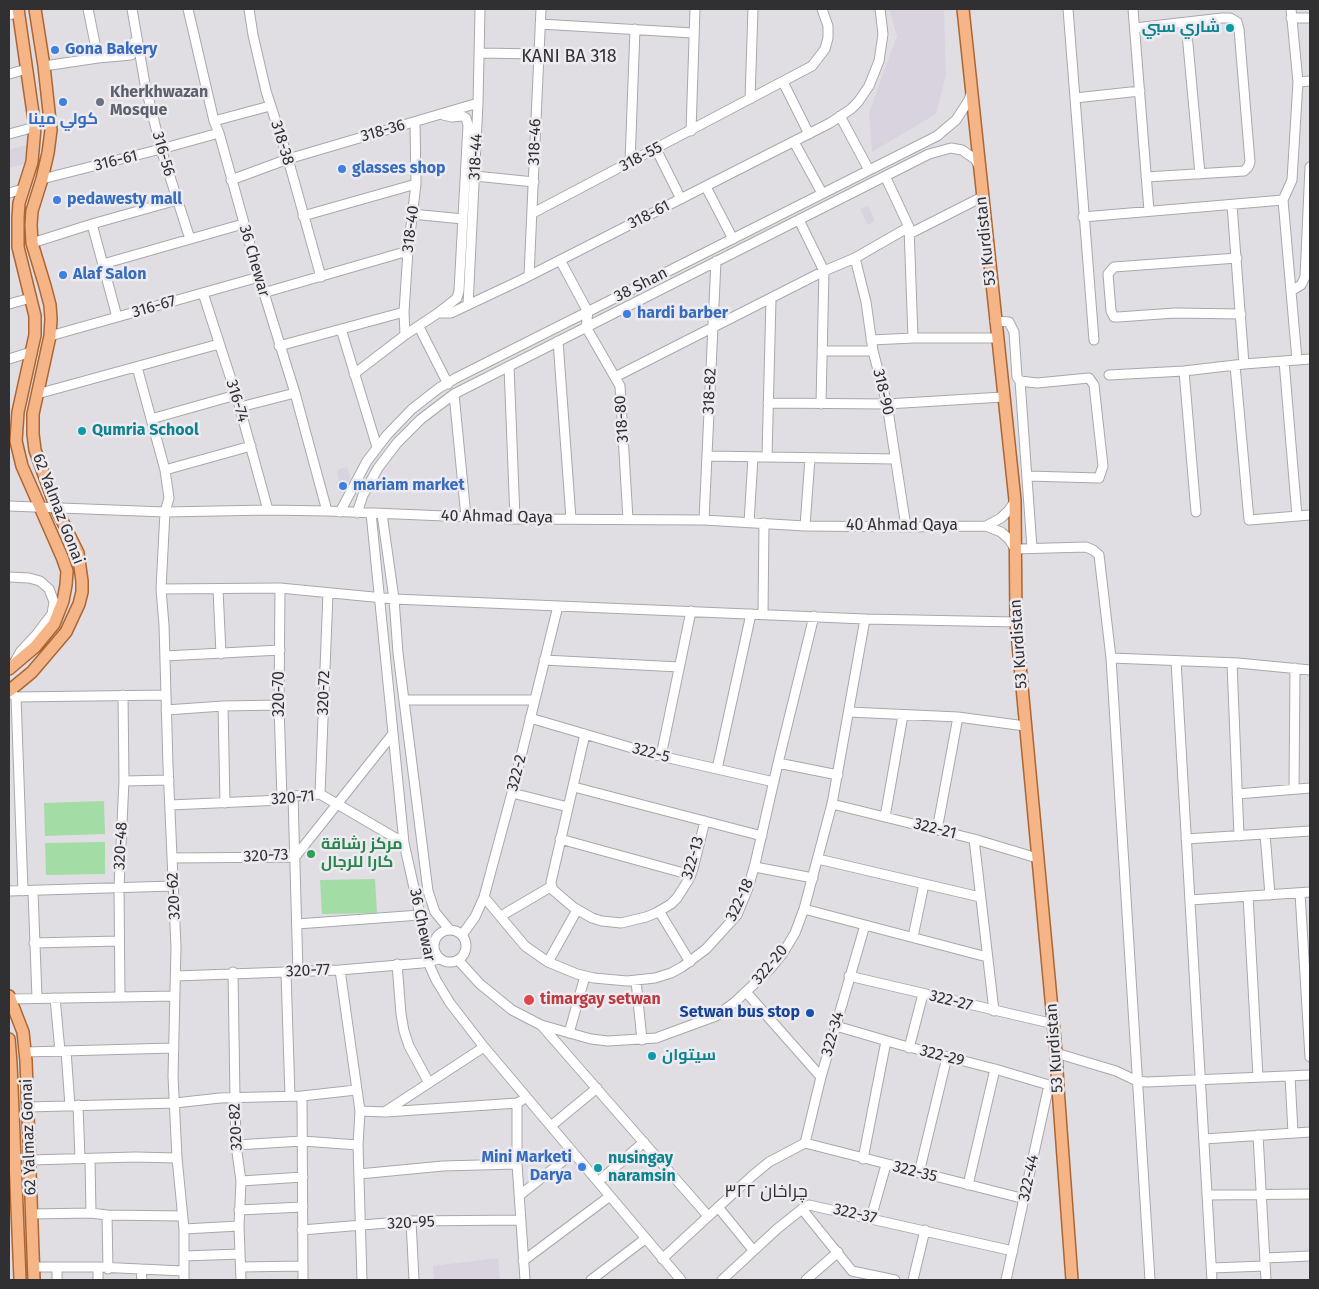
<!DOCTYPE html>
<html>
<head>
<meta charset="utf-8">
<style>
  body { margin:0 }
  #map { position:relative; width:1319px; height:1289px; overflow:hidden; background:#e0dee3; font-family:"Fira Sans",sans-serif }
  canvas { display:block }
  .frame { position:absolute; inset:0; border:10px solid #302f31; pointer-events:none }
</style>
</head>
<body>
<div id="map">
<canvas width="1319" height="1289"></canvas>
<div class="frame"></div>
</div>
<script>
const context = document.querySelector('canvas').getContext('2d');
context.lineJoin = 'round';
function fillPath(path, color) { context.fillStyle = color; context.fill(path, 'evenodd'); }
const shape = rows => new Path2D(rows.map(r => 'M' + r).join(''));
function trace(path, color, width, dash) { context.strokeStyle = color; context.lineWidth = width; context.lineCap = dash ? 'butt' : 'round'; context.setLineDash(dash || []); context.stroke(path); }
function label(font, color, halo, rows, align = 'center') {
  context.font = font + ' "Fira Sans",Cairo,sans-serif'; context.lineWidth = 5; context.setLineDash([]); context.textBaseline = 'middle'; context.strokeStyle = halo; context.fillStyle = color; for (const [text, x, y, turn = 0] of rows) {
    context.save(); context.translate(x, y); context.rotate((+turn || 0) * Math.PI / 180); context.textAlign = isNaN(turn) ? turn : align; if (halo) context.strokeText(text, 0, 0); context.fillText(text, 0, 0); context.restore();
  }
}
fillPath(shape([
  [889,9,944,9,946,75,936,114,872,152,869,113,897,36],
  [29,144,24,164,9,168,9,150],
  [868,206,875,221,868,225,860,209],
  [347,467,351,478,341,493,337,470],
  [530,992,537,997,529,1009,522,1004],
  [498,1258,500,1280,434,1280,433,1266]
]), '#d8d3df');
fillPath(shape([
  [104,801,105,834,45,836,44,803],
  [105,842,105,874,46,875,45,843],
  [375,879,377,913,322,914,320,880]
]), '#a3dca5');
const minor = shape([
  [88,9,98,58],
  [132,9,145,84,161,149,190,239],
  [188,9,214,121,219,133,259,277,295,393,327,511],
  [249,9,253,35,266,91,288,159,321,277],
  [1068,9,1094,340],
  [1133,9,1149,211],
  [1291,9,1298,82,1292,180,1283,200,1297,360],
  [9,15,19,12],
  [1291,18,1310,18],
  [1186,23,1200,174],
  [540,24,693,33],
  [1135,28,1222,18,1230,18,1237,22,1239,29,1250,162,1248,167,1244,171,1146,177],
  [480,53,538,54],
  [44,66,98,58,131,55,135,49,134,42],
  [9,74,27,69],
  [783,82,809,134],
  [1298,82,1310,81],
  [1075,98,1140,91],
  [750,99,753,9],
  [840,116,869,170],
  [214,121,270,106],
  [691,131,695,9],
  [9,134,35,127],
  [794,142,822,193],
  [656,149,681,199],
  [630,162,635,29],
  [475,176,534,182],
  [42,179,161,149,219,133],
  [231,180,288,159,478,103],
  [706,187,733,239],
  [9,193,23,189],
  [1232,205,1244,364],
  [533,213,812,66,825,49,828,38,828,26,822,9],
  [412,214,463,219],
  [303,216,416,184],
  [1083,217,1283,200],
  [799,220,824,271,821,404],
  [92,224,117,317],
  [909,227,913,338],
  [909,234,982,197],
  [32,243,92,224,177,200],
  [855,258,866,302,873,351,887,404,906,527],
  [1237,258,1114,267,1108,274,1111,311,1114,317,1118,317,1175,313,1241,314],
  [560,260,588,312,586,327,620,386,628,519],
  [103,264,243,224],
  [529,276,541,9],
  [1291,291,1301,285,1305,277,1310,167],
  [203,293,238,401,268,510],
  [263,293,408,251],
  [9,304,31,298],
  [468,305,478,103,480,9],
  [438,313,457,298,459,291,468,125,466,118,462,116,452,117,443,115],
  [995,321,1009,322,1014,332,1017,377,1020,381,1037,383,1089,378,1094,385,1103,466,1099,478,1027,476],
  [419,327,448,384],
  [341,329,377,447],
  [405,335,404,312,408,251,416,184,415,122],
  [50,336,259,277],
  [871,340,913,338,997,338],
  [558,341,571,519],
  [279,346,404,312],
  [822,351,873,351],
  [9,359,31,352],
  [1284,361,1297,516],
  [1235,365,1249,520,1310,515],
  [509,366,515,519],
  [137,367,165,470,169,498,165,512,161,589,164,625,168,766,176,947,173,1076,177,1158,184,1229,184,1280],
  [1184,371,1196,512],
  [354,374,405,335,438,313,451,313,521,280,830,123,851,109,858,102,869,86,879,61,883,34,880,9],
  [1109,375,1184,371,1244,364,1310,359],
  [615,377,824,271,855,258,909,227,885,176],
  [1020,381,1032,548],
  [37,394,219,344],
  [454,394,466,517],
  [768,403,887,404,1003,397],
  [240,407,295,393],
  [151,419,236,395],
  [707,456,895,459],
  [767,457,771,299],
  [165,470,251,446],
  [9,506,165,512,268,510,327,511,515,519,704,520,805,526,906,527,986,526,1001,532,1009,539,1015,549,1086,547,1093,550,1099,555,1111,658,1150,1280],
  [340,512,367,461,387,435,412,409,439,388,456,378,937,136,956,120,969,100,971,93],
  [357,513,363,495,378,468,397,443,421,419,454,394,929,154,951,148,962,150,975,159,979,166],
  [371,513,404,843,420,915,428,962,436,980,450,1003,484,1047,681,1280],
  [382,514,394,599,398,653,428,891,435,912,449,929],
  [704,520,716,261],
  [749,523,753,457],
  [805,526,810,458],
  [986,526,1001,518,1009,510,1015,501],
  [9,577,29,578,40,581,49,589,54,602,52,614,36,635,21,651,14,663],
  [280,588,279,705,282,800],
  [161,589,280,588,394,599,865,619,1016,622],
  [218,589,221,654],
  [763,614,764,523],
  [165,656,280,650],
  [1111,658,1238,663,1310,670],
  [544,660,679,667],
  [1176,661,1212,1280],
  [1232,663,1239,836],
  [12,694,16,697,166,695],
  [16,697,23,891],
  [404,700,534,700],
  [223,706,225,803],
  [166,710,223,706,279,705],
  [849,712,958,717,1025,726],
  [530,718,656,755,774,782],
  [585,734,551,882,552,889,573,907,592,918,602,921,621,923,646,917,656,913,671,904,677,898,689,879,693,869,705,821],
  [661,756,691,611],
  [778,763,838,775],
  [717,769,751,614],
  [124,781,169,780],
  [574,787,762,836],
  [1294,789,1295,668],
  [512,793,568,807],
  [320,794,328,593],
  [1237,794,1310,788],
  [293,796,298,972],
  [832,804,974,839,1037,858],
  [170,805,282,800,293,796,320,794,404,843],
  [885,817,903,715],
  [937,830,958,717],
  [1265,834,1270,895],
  [560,839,691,875],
  [974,839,994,1011],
  [1186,839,1310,831],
  [172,858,295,857,392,735],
  [818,859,980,897],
  [755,867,813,878],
  [9,891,173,886],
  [33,891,37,998],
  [1300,893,1310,1057],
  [1248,896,1258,1077],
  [484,897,525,946,548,962,577,974,594,978,627,981,655,978,671,973,682,967,706,949,737,915,748,888,755,864,778,763,814,616],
  [1190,900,1310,892],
  [804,909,987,957],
  [659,911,690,962],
  [501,916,552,886],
  [297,924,420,915],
  '434 946a16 16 0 1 1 32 0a16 16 0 1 1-32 0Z',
  [462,935,475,917,484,897,512,793,558,606],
  [913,937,924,884],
  [34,943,119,941],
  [458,960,480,984,512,1010,541,1025,591,1039,608,1041,656,1038,716,1016,735,1002,770,969,783,953,795,933,804,909,832,804,865,619],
  [548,962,577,910],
  [397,964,401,1014,404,1031,409,1046,429,1083],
  [340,970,360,1111,358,1145,362,1280],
  [233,972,235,1097,236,1145,241,1181,239,1226,241,1280],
  [286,973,290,1096],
  [176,976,340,970,422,963,439,959],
  [849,976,1054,1024],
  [636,981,642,1040],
  [746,992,821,1077],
  [120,997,119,887,124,781,123,695],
  [55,998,60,1051],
  [10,999,175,996],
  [542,1026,708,1216],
  [836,1026,901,1045,995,1069,1049,1085],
  [569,1033,585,976],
  [909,1048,923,994],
  [66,1051,70,1106],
  [25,1052,174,1048],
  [1056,1053,1116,1071,1137,1081,1147,1082,1310,1075],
  [1290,1076,1293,1133],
  [302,1096,303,1280],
  [517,1103,517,1164,525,1280],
  [78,1105,80,1159],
  [28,1107,175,1103,220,1098,302,1096,356,1090],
  [360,1111,386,1112,517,1103,521,1101],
  [386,1111,484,1047],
  [551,1126,597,1088],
  [1258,1135,1266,1280],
  [1204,1139,1310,1132],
  [805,1143,1025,1199],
  [805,1143,821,1077,865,925],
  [236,1145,302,1141,358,1145],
  [90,1159,91,1213],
  [863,1159,886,1041],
  [30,1160,135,1157,177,1158],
  [919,1173,947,1057],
  [359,1174,443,1166,517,1164],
  [241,1181,303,1177],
  [598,1182,644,1142],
  [968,1185,995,1069],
  [520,1195,573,1153],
  [1207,1195,1310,1194],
  [718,1207,753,1250],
  [802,1209,852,1271,895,1280],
  [239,1210,303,1207],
  [32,1214,91,1213,107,1215,182,1216],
  [107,1215,108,1269],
  [871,1218,886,1165],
  [411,1221,414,1280],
  [184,1229,239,1226],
  [302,1230,411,1221,521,1220],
  [184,1256,240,1254],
  [1265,1258,1310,1256],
  [662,1259,752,1176,769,1162,805,1143],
  [523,1261,610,1196],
  [34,1267,98,1267,183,1271],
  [57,1267,57,1280],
  [98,1267,98,1280],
  [241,1267,303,1266],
  [1211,1268,1265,1266],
  [141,1269,142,1280],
  [591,1280,645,1239],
  [722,1280,777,1229,802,1209,809,1205,1013,1251],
  [806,1280,838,1252],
  [913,1280,925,1230],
  [1006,1280,1049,1085,1054,1087]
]);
const major = shape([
  [963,9,1015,500,1016,622,1056,1053,1058,1088,1072,1280],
  [9,669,35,647,54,624,63,601,66,585,67,571,62,557,22,466,16,441,18,412,35,335,35,316,18,247,18,218,19,203,32,162,35,127,18,9],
  [9,691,32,672,66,632,79,604,82,592,82,581,78,553,56,508,35,450,33,434,33,414,50,336,51,319,50,305,45,286,32,243,31,225,32,211,42,179,48,153,51,130,44,66,35,9],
  [9,996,23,1032,26,1061,34,1280],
  [9,1039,11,1063,20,1280]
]);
trace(minor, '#a9a7ac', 11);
trace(major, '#ac6634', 14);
trace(minor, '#fff', 9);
trace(major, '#f5b586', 11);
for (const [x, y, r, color] of [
  [1230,28,5,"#0f9aa8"],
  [55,50,5,"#3f7fe0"],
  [63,102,5,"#3f7fe0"],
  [100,102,5,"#6b7280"],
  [342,169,5,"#3f7fe0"],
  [57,200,5,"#3f7fe0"],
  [63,275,5,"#3f7fe0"],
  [627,314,5,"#3f7fe0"],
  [82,431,5,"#0f9aa8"],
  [343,486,5,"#3f7fe0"],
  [311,854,5,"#2e9e5b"],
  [529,1000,6,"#e0444e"],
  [810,1013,5,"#1a4fb4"],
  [652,1056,5,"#0f9aa8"],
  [582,1167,5,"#3f7fe0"],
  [598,1168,5,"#0f9aa8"]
]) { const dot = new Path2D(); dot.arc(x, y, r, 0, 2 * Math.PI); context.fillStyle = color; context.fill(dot); trace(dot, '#edebf0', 2); }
label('bold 16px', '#0d838f', '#edebf0', [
  ["شاري سبي",1220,28,"right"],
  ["Qumria School",92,431],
  ["سيتوان",662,1056],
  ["nusingay",608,1159],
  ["naramsin",608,1177]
], 'left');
label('bold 16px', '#366cbe', '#edebf0', [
  ["Gona Bakery",65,50],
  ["كولي مينا",63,120,"center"],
  ["glasses shop",352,169],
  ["pedawesty mall",67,200],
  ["Alaf Salon",73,275],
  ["hardi barber",637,314],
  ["mariam market",353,486],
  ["Mini Marketi",572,1158,"right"],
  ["Darya",572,1176,"right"]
], 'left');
label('bold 16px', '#5b616d', '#edebf0', [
  ["Kherkhwazan",110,93],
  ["Mosque",110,111]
], 'left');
label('16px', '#302f31', '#edebf0', [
  ["318-36",383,131,-16],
  ["318-46",535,142,-88],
  ["318-38",282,143,73],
  ["316-56",163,154,74],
  ["318-44",476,157,-87],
  ["318-55",641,157,-28],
  ["316-61",116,161,-14],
  ["318-61",649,215,-27],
  ["318-40",411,229,-83],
  ["53 Kurdistan",986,241,-96],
  ["36 Chewar",254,261,74],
  ["38 Shan",641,285,-27],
  ["316-67",154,307,-16],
  ["318-82",710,391,-87],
  ["318-90",883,392,77],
  ["316-74",237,401,73],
  ["318-80",622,419,-94],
  ["62 Yalmaz Gonai",58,509,69],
  ["40 Ahmad Qaya",497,517,1],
  ["40 Ahmad Qaya",902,526],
  ["53 Kurdistan",1019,644,-94],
  ["320-72",324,693,-88],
  ["320-70",280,694,-90],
  ["322-5",651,753,15],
  ["322-2",517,773,-76],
  ["320-71",293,798,-5],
  ["322-21",935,829,14],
  ["320-48",121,846,-87],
  ["320-73",266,856,-3],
  ["322-13",693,858,-74],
  ["320-62",174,896,-93],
  ["322-18",740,900,-65],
  ["36 Chewar",422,925,78],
  ["322-20",770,965,-50],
  ["320-77",308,971,-3],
  ["322-27",951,1001,14],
  ["322-34",833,1034,-74],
  ["53 Kurdistan",1055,1048,-94],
  ["322-29",942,1056,14],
  ["320-82",236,1127,-93],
  ["62 Yalmaz Gonai",29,1137,-92],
  ["322-35",915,1172,14],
  ["322-44",1029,1178,-78],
  ["322-37",855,1214,13],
  ["320-95",411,1223,-3]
]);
label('bold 16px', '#27864d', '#edebf0', [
  ["مركز رشاقة",321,845],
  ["كارا للرجال",321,863]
], 'left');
label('bold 16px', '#be3a42', '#edebf0', [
  ["timargay setwan",540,1000]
], 'left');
label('bold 16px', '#164399', '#edebf0', [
  ["Setwan bus stop",800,1013]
], 'right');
label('18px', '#302f31', '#edebf0', [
  ["KANI BA 318",569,57],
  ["چراخان ٣٢٢",766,1192]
]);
</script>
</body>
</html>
